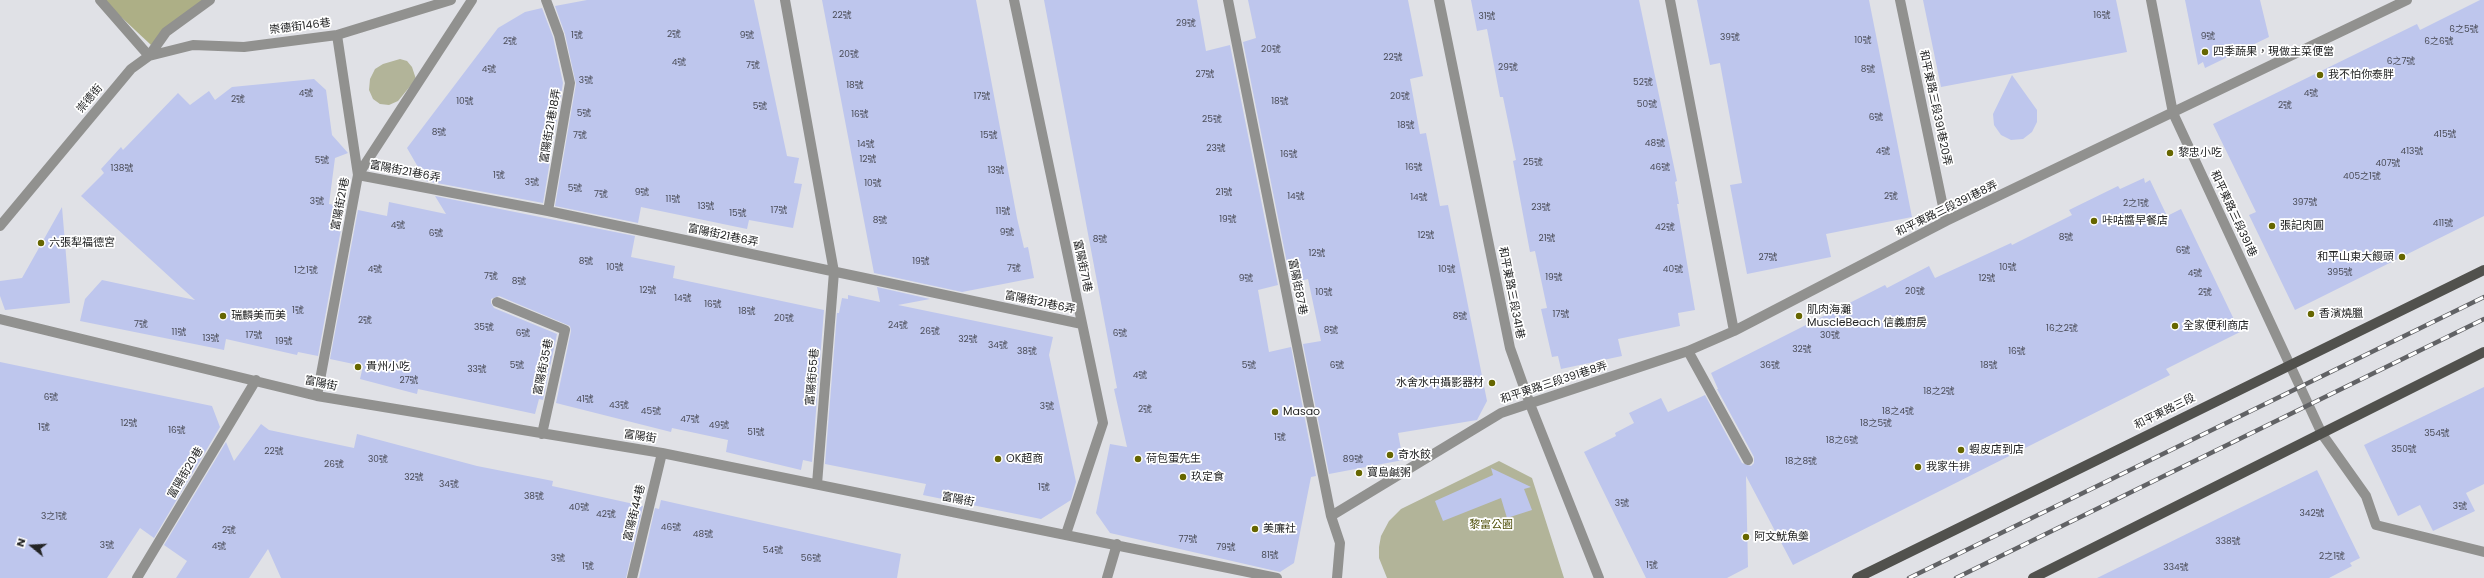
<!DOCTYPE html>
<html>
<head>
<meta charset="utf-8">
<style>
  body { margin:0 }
  #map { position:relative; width:2484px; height:578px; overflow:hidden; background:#e0e1e6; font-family:Poppins,sans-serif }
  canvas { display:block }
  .north { position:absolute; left:12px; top:526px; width:40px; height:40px; -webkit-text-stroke:3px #fff; paint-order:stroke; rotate:288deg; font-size:11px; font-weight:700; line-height:16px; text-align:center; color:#232425 }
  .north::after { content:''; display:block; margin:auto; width:14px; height:18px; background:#232425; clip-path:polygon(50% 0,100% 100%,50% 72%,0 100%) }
</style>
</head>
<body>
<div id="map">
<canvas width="2484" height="578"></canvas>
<div class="north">N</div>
</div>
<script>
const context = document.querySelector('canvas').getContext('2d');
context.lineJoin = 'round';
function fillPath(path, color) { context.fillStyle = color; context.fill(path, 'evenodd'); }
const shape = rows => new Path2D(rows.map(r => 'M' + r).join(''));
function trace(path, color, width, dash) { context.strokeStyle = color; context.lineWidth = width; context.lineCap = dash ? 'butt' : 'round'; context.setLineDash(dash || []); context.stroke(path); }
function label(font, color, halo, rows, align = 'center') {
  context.font = font + ' Poppins,"Noto Sans TC",sans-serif'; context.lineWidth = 3.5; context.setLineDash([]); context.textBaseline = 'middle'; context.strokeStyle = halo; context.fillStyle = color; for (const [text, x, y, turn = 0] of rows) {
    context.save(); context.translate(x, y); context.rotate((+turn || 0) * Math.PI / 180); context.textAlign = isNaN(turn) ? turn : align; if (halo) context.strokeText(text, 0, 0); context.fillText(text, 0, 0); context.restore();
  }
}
fillPath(shape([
  [400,59,407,61,412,67,416,79,398,101,389,105,380,104,373,99,369,90,370,79,375,69,383,64],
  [1499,461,1532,478,1564,578,1387,578,1379,558,1379,547,1381,536,1389,521,1401,509]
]), '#b2b499');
fillPath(shape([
  [103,0,208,0,151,45]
]), '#adaf86');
fillPath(shape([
  [587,0,754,0,787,156,799,158,794,183,802,184,793,228,749,220,747,229,641,207,638,223,555,206,576,84,565,34,555,6],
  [822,0,976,0,1017,218,1024,248,1028,247,1034,278,962,292,874,273],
  [1044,0,1197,0,1206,51,1230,45,1278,285,1258,290,1269,352,1291,347,1316,476,1311,477,1294,563,1280,572,1110,533,1096,513,1110,444,1127,447,1114,389,1117,388],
  [1248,0,1408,0,1423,76,1410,79,1420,134,1426,133,1440,206,1448,205,1487,401,1477,420,1398,433,1403,460,1329,474,1303,344,1321,341,1308,279,1291,283,1243,42,1256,38],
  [1471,0,1639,0,1677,181,1675,182,1679,204,1677,204,1695,310,1678,313,1680,326,1618,339,1622,356,1561,369,1558,356,1552,357,1541,309,1547,308,1535,251,1530,252,1513,161,1516,160,1503,97,1500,97,1487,29,1477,31],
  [1697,0,1869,0,1912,217,1826,234,1831,257,1747,274,1730,185,1742,183,1720,63,1710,65],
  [1923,0,2116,0,2127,52,1941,87],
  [2185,0,2260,0,2269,37,2205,68,2203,62,2198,65],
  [2480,0,2484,0,2484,216,2295,310,2249,215,2256,212,2213,124,2417,24,2420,30],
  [542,8,553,37,563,83,543,203,426,181,407,148,498,28,525,12],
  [2012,75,2037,110,2037,122,2032,132,2023,139,2011,140,2001,135,1994,125,1993,114],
  [314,79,326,90,332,135,348,153,335,158,329,204,345,207,318,356,298,352,297,355,226,339,224,350,80,321,85,299,102,280,195,300,81,196,104,173,101,169,121,147,123,150,178,93,190,105,209,91,215,100,232,87],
  [2144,178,2145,183,2150,180,2167,216,2181,209,2240,332,2166,369,2170,375,1793,565,1746,476,1748,567,1727,578,1646,578,1584,452,1616,436,1615,433,1634,423,1629,413,1661,398,1668,412,1705,395,1742,463,1751,466,1754,463,1754,457,1717,389,1718,389,1711,373,1885,285,1887,288,1929,266,1935,278,2011,243,2012,245,2072,215,2069,210,2118,186,2120,189],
  [435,196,635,236,631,257,675,266,673,278,824,310,812,462,803,460,801,470,726,452,728,440,672,428,671,432,556,403,571,331,570,326,499,296,491,299,491,303,494,308,557,334,543,400,539,399,535,414,418,389,417,394,360,379,363,366,330,359,358,210,387,216,389,202,446,214],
  [62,207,70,303,5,310,0,296,0,281,22,278],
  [877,287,930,299,898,305,1053,337,1049,355,1076,482,1071,500,1041,519,923,495,926,484,825,464,837,313,839,313,842,298,848,299,848,295,880,302],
  [0,362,212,406,220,427,154,538,140,528,107,578,0,578],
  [2484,387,2484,484,2466,493,2475,511,2433,531,2420,505,2398,516,2364,445],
  [261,424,269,430,354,448,357,434,477,466,553,481,552,486,643,506,626,578,281,578,268,549,249,578,176,578,187,561,164,545,226,442,234,461],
  [1491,468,1531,487,1524,489,1532,510,1507,518,1501,498,1443,521,1435,501,1493,475],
  [2317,470,2360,558,2350,563,2352,566,2329,578,2097,578],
  [661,500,901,554,897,578,639,578,655,508,659,509]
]), '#bec6ed');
trace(shape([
  [100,0,149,56,193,45,244,47,337,35,451,0],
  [546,0,559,35,570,83,548,211],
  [785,0,834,272,817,484],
  [1014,0,1103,423,1066,534],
  [1228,0,1331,516,1340,543,1337,578],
  [1439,0,1510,348,1530,404,1599,578],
  [1670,0,1734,331],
  [1900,0,1946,221],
  [2151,0,2173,113,2322,434,2366,496,2376,525,2484,552],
  [337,35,358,175,548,211,1082,324],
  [0,226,131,69,149,56,166,32,210,0],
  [497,302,565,330,542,434],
  [0,319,317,396,662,453,1277,578],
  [1688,351,1748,460],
  [317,396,358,175,472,0],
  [1331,516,1501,413,1688,351,1734,331,1946,221,2407,0],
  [137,578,256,380],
  [632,578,662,453],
  [1107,578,1117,544]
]), '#91918f', 10);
trace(shape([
  [1857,578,2484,270],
  [2033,578,2484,352]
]), '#51514d', 10);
const rail = shape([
  [1909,578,2484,297],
  [1956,578,2484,319]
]);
trace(rail, '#616265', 4.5);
trace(rail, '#fff', 3, [9]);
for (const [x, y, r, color] of [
  [2205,52,4,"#660"],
  [2320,75,4,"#660"],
  [2170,153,4,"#660"],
  [2094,221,4,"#660"],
  [2272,226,4,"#660"],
  [41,243,4,"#660"],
  [2402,257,4,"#660"],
  [2311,314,4,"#660"],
  [223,316,4,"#660"],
  [1799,316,4,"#660"],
  [2175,326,4,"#660"],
  [358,367,4,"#660"],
  [1492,383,4,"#660"],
  [1275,412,4,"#660"],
  [1961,450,4,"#660"],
  [1390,455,4,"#660"],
  [998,459,4,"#660"],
  [1138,459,4,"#660"],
  [1918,467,4,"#660"],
  [1359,473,4,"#660"],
  [1183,477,4,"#660"],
  [1255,529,4,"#660"],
  [1746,537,4,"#660"]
]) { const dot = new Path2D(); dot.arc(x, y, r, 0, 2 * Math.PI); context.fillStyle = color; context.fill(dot); trace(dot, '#fff', 1.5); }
label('9px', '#4a4c57', null, [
  ["22號",842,16],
  ["16號",2102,16],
  ["31號",1487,17],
  ["29號",1186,24],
  ["6之5號",2464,30],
  ["2號",674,35],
  ["1號",577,36],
  ["9號",747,36],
  ["9號",2208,37],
  ["39號",1730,38],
  ["10號",1863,41],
  ["2號",510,42],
  ["6之6號",2439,42],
  ["20號",1271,50],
  ["20號",849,55],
  ["22號",1393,58],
  ["6之7號",2401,62],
  ["4號",679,63],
  ["7號",753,66],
  ["29號",1508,68],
  ["4號",489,70],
  ["8號",1868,70],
  ["27號",1205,75],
  ["3號",586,81],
  ["52號",1643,83],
  ["18號",855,86],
  ["4號",306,94],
  ["4號",2311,94],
  ["17號",982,97],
  ["20號",1400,97],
  ["2號",238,100],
  ["10號",465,102],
  ["18號",1280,102],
  ["50號",1647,105],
  ["2號",2285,106],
  ["5號",760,107],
  ["5號",584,114],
  ["16號",860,115],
  ["6號",1876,118],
  ["25號",1212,120],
  ["18號",1406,126],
  ["8號",439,133],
  ["415號",2445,135],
  ["7號",580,136],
  ["15號",989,136],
  ["48號",1655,144],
  ["14號",866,145],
  ["23號",1216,149],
  ["4號",1883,152],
  ["413號",2412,152],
  ["16號",1289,155],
  ["12號",868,160],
  ["5號",322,161],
  ["25號",1533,163],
  ["407號",2388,164],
  ["16號",1414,168],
  ["46號",1660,168],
  ["138號",122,169],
  ["13號",996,171],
  ["1號",499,176],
  ["405之1號",2362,177],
  ["3號",532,183],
  ["10號",873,184],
  ["5號",575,189],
  ["9號",642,193],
  ["21號",1224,193],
  ["7號",601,195],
  ["14號",1296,197],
  ["2號",1891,197],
  ["14號",1419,198],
  ["11號",673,200],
  ["3號",317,202],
  ["397號",2305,203],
  ["2之1號",2136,204],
  ["13號",706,207],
  ["23號",1541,208],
  ["17號",779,211],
  ["11號",1003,212],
  ["15號",738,214],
  ["19號",1228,220],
  ["8號",880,221],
  ["411號",2443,224],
  ["4號",398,226],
  ["42號",1665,228],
  ["9號",1007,233],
  ["6號",436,234],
  ["12號",1426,236],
  ["8號",2066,238],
  ["21號",1547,239],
  ["8號",1100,240],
  ["6號",2183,251],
  ["12號",1317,254],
  ["27號",1768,258],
  ["8號",586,262],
  ["19號",921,262],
  ["10號",615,268],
  ["10號",2008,268],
  ["7號",1014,269],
  ["4號",375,270],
  ["10號",1447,270],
  ["40號",1673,270],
  ["1之1號",306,271],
  ["395號",2340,273],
  ["4號",2195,274],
  ["7號",491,277],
  ["19號",1554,278],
  ["9號",1246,279],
  ["12號",1987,279],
  ["8號",519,282],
  ["12號",648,291],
  ["20號",1915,292],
  ["10號",1324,293],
  ["2號",2205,293],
  ["14號",683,299],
  ["16號",713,305],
  ["1號",298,311],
  ["18號",747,312],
  ["17號",1561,315],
  ["8號",1460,317],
  ["20號",784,319],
  ["2號",365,321],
  ["7號",141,325],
  ["24號",898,326],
  ["35號",484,328],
  ["16之2號",2062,329],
  ["8號",1331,331],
  ["26號",930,332],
  ["11號",179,333],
  ["6號",523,334],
  ["6號",1120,334],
  ["17號",254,336],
  ["30號",1830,336],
  ["13號",211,339],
  ["32號",968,340],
  ["19號",284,342],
  ["34號",998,346],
  ["32號",1802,350],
  ["38號",1027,352],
  ["16號",2017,352],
  ["5號",517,366],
  ["5號",1249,366],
  ["6號",1337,366],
  ["36號",1770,366],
  ["18號",1989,366],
  ["33號",477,370],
  ["4號",1140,376],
  ["27號",409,381],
  ["18之2號",1939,392],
  ["6號",51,398],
  ["41號",585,400],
  ["43號",619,406],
  ["3號",1047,407],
  ["2號",1145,410],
  ["45號",651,412],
  ["18之4號",1898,412],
  ["47號",690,420],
  ["12號",129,424],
  ["18之5號",1876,424],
  ["49號",719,426],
  ["1號",44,428],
  ["16號",177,431],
  ["51號",756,433],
  ["354號",2437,434],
  ["1號",1280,438],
  ["18之6號",1842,441],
  ["350號",2404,450],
  ["22號",274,452],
  ["30號",378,460],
  ["89號",1353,460],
  ["18之8號",1801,462],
  ["26號",334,465],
  ["32號",414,478],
  ["34號",449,485],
  ["1號",1044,488],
  ["38號",534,497],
  ["3號",1622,504],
  ["3號",2460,507],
  ["40號",579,508],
  ["342號",2312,514],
  ["42號",606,515],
  ["3之1號",54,517],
  ["46號",671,528],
  ["2號",229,531],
  ["48號",703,535],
  ["77號",1188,540],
  ["338號",2228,542],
  ["3號",107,546],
  ["4號",219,547],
  ["79號",1226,548],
  ["54號",773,551],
  ["81號",1270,556],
  ["2之1號",2332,557],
  ["3號",558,559],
  ["56號",811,559],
  ["1號",1652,566],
  ["1號",588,567],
  ["334號",2176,568]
]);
label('11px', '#232425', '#fff', [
  ["崇德街146巷",300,27,-7],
  ["崇德街",90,99,-50],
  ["和平東路三段391巷20弄",1935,108,78],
  ["富陽街21巷18弄",551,126,-80],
  ["富陽街21巷6弄",405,172,11],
  ["富陽街21巷",341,204,-79],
  ["和平東路三段391巷8弄",1947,209,-26],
  ["和平東路三段391巷",2233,214,65],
  ["富陽街21巷6弄",723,236,12],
  ["富陽街71巷",1082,266,78],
  ["富陽街87巷",1297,287,79],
  ["和平東路三段341巷",1511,293,79],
  ["富陽街21巷6弄",1040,303,12],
  ["富陽街35巷",544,367,-78],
  ["富陽街55巷",813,377,-85],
  ["和平東路三段391巷8弄",1554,383,-18],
  ["富陽街",321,384,12],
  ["和平東路三段",2165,412,-26],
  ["富陽街",640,437,9],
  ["富陽街20巷",186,473,-59],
  ["富陽街",958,500,11],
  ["富陽街44巷",635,513,-76]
]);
label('11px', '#232425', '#fff', [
  ["四季蔬果，現做主菜便當",2213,52],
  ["我不怕你泰胖",2328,75],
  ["黎忠小吃",2178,153],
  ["咔咕醬早餐店",2102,221],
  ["張記肉圓",2280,226],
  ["六張犁福德宮",49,243],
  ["和平山東大饅頭",2394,257,"right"],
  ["肌肉海灘",1807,310],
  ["MuscleBeach 信義廚房",1807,323],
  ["香濱燒臘",2319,314],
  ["瑞麟美而美",231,316],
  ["全家便利商店",2183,326],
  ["貴州小吃",366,367],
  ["水舍水中攝影器材",1484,383,"right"],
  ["Masao",1283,412],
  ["蝦皮店到店",1969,450],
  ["奇水餃",1398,455],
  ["OK超商",1006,459],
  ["荷包蛋先生",1146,459],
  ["我家牛排",1926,467],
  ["寶島鹹粥",1367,473],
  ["玖定食",1191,477],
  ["美廉社",1263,529],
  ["阿文魷魚羹",1754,537]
], 'left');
label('11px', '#4e4e07', '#fff', [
  ["黎富公園",1491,525]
]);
</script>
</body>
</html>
